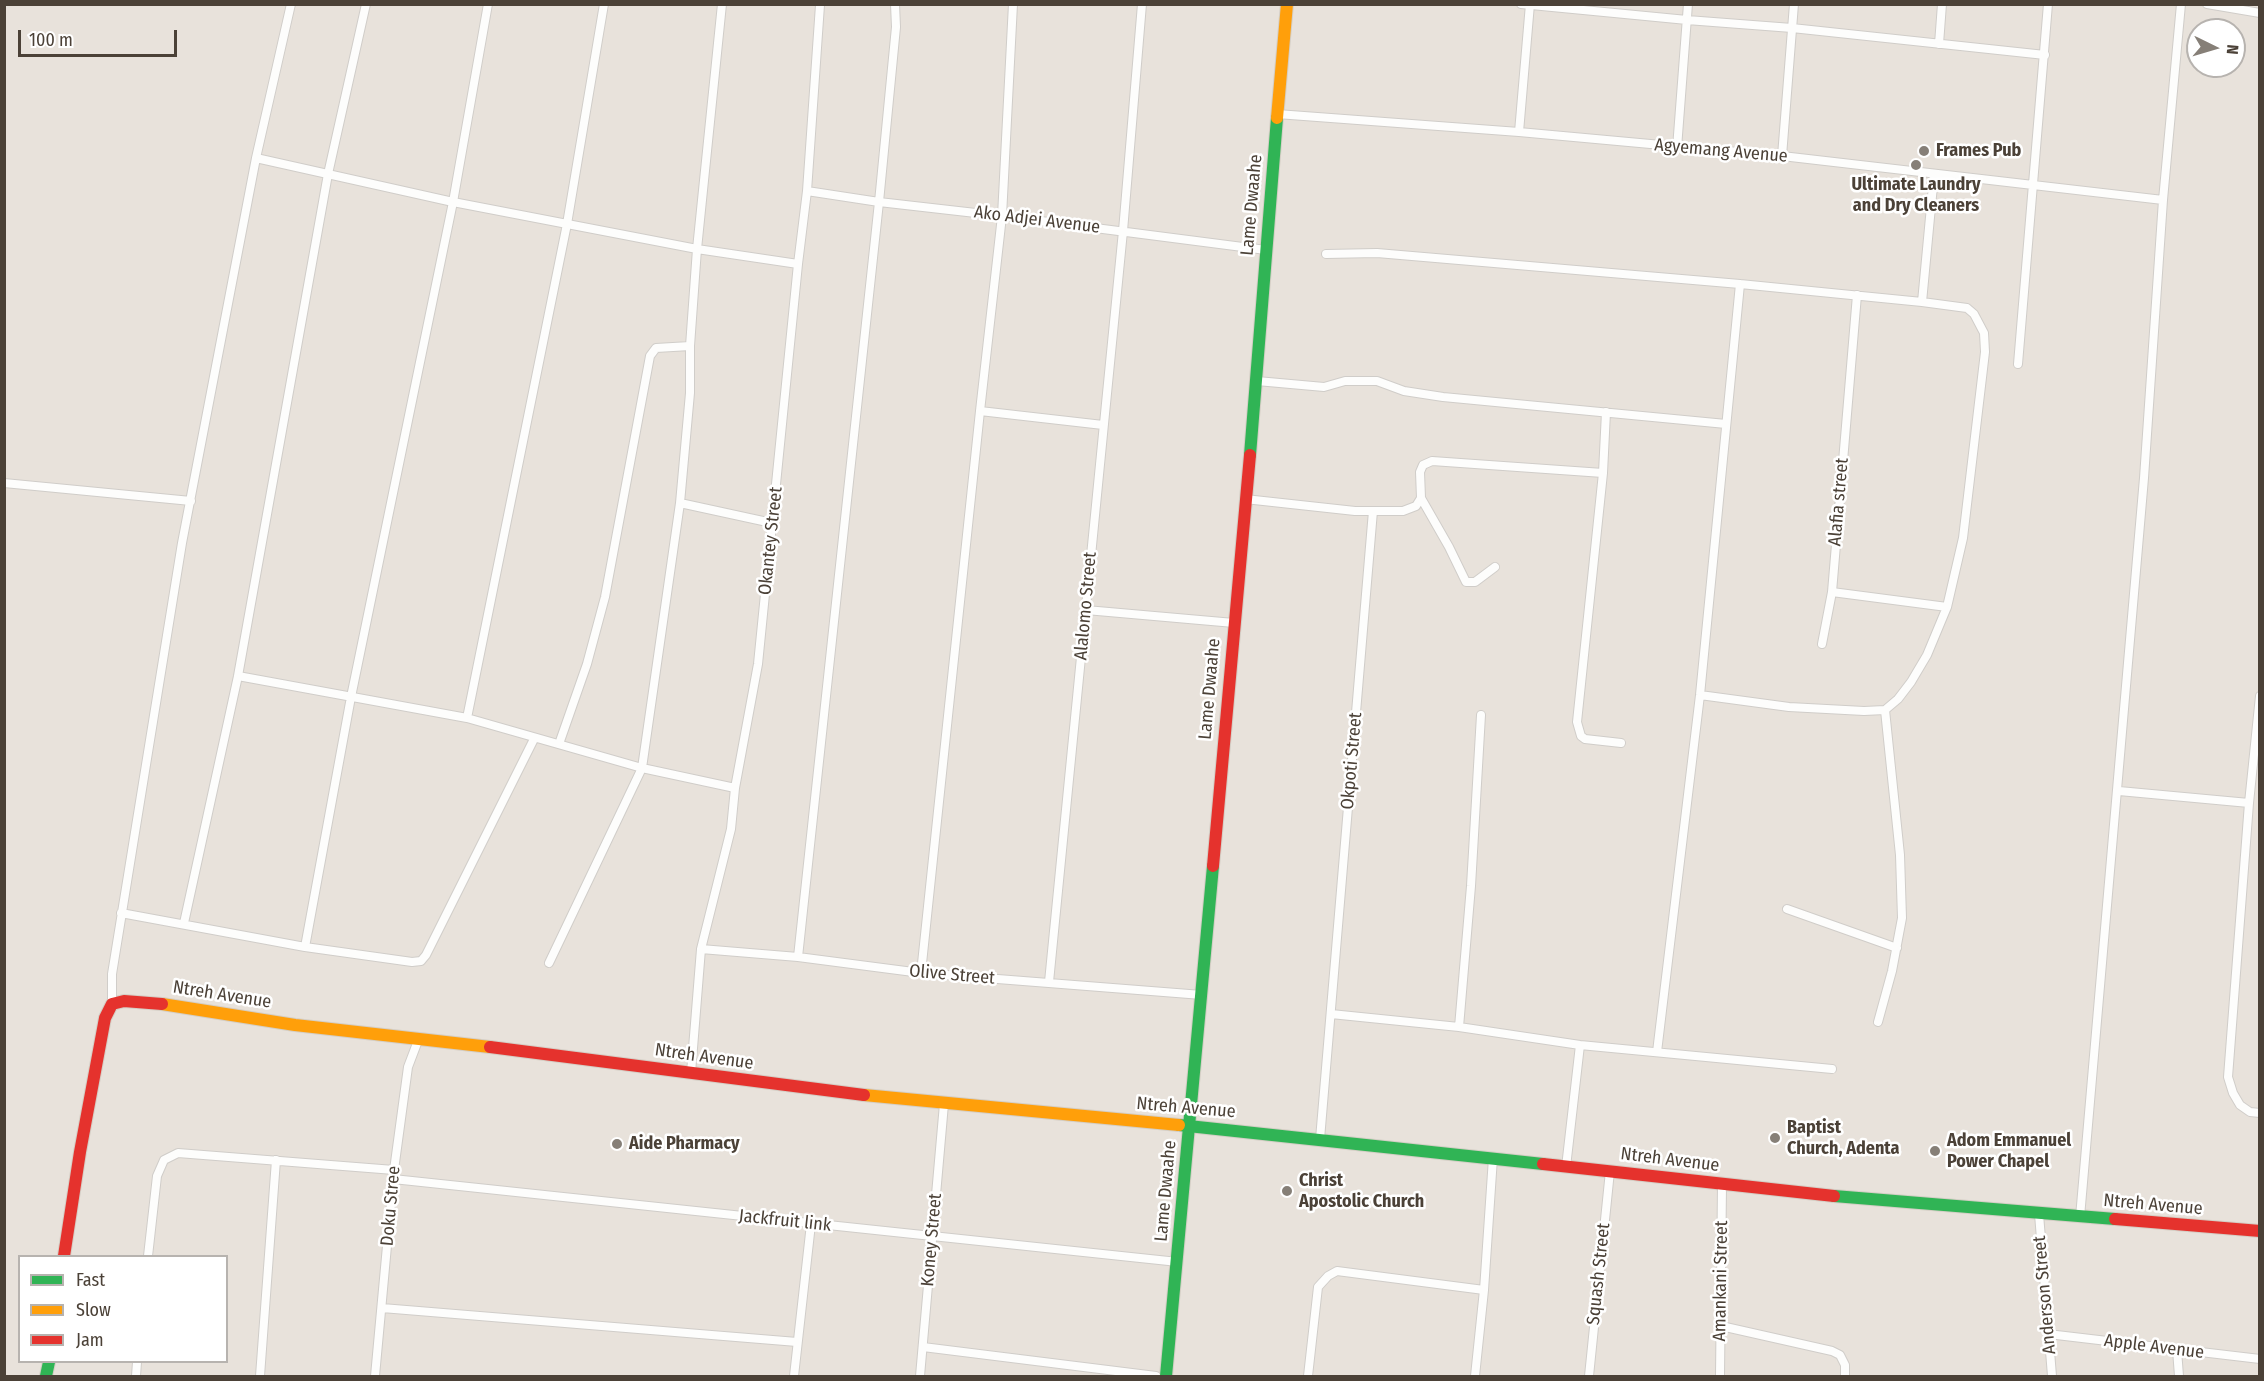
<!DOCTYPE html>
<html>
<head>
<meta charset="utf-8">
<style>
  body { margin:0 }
  #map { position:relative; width:2264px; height:1381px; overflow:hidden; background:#f3f1ee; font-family:"Fira Sans Condensed",sans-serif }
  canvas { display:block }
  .frame { position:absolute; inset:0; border:6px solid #4b4137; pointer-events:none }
  .legend { position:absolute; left:18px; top:1255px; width:210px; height:108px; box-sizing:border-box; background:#fff; border:2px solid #b7b3af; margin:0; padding:8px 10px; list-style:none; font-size:18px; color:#4b4137 }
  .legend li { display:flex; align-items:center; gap:12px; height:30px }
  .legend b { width:30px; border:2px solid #b7b3af }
  .north { position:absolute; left:2186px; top:18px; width:60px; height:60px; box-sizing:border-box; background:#fff; border:2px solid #b7b3af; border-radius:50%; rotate:95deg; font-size:16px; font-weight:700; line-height:24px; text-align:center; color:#4b4137 }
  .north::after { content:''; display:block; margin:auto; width:21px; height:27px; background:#867f77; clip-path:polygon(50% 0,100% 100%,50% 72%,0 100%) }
  .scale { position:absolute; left:18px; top:30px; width:159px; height:27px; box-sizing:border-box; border:3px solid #4b4137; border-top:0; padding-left:8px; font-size:18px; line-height:21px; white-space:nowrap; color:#4b4137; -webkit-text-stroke:4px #fff; paint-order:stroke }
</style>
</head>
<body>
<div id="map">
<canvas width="2264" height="1381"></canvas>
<div class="frame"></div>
<ul class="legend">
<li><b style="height:8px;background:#30b455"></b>Fast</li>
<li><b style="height:8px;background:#ff9f0a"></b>Slow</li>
<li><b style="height:8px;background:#e5322d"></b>Jam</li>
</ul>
<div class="north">N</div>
<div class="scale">100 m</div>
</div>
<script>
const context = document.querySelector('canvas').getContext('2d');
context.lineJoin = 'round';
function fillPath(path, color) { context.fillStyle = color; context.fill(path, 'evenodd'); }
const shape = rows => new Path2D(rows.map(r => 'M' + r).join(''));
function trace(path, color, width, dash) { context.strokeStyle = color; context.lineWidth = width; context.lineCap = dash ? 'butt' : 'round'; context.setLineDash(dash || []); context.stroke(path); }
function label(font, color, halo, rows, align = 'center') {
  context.font = font + ' "Fira Sans Condensed",sans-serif'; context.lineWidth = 5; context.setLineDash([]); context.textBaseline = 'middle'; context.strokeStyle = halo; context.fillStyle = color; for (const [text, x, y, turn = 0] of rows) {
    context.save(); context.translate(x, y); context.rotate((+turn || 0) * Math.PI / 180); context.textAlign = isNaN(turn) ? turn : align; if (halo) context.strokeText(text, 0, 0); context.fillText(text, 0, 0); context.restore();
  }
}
fillPath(shape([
  [5,5,2259,5,2259,1376,5,1376],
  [2198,30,2234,30,2234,66,2198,66],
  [20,1256,226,1256,226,1362,20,1362]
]), '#e8e2db');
const street = shape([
  [1521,4,1687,20,1792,28,2045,55],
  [2207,4,2260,13],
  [1939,44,1942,4],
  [1277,114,1519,132,1782,156,2163,200],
  [1519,132,1530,4],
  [1677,148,1688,4],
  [1782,156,1794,4],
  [256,158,453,202,697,249,798,264],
  [807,191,879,202,1002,216,1266,250],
  [1326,254,1377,253,1740,284,1922,302,1967,308,1974,314,1984,333,1985,352,1963,538,1947,607,1927,655,1911,682,1898,699,1885,710,1864,711,1789,707,1700,695],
  [1857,295,1832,592,1947,607],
  [1922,302,1934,175],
  [2018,364,2048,4],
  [1257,381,1324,387,1345,381,1377,381,1404,391,1443,397,1726,424],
  [980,411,1103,425],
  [1606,412,1603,473,1577,722,1581,736,1585,739,1621,743],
  [4,483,191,501],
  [1421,498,1449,547,1466,582,1475,582,1495,567],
  [1245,499,1355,511,1373,511,1320,1139],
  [680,503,772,523],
  [1373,511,1403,511,1416,506,1421,498,1420,472,1423,465,1432,461,1603,473],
  [1086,610,1234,623],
  [1822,644,1832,592],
  [238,676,467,718,642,768,735,788],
  [2260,696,2249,803,2228,1077,2233,1093,2240,1105,2250,1112,2260,1113],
  [467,718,567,224,604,4],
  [559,744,587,664,605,597,650,356,656,348,690,346],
  [2119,791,2249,803],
  [1787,909,1897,948],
  [121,913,305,947,412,962,421,961,426,955,534,739],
  [184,923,238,676,328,174,366,4],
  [305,947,351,697,453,202,488,4],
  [701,949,798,957,921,973,1202,995],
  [798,957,879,202,896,27,895,4],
  [549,963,642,768,680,503,690,393,690,346,697,249,722,4],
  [921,973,980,411,1002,216,1013,4],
  [1049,982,1123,231,1142,4],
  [112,1004,112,974,182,543,256,158,291,4],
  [1331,1014,1459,1027,1580,1045,1832,1069],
  [1878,1022,1892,971,1902,918,1900,855,1885,710],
  [1459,1027,1471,886,1481,715],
  [1657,1052,1700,695,1740,284],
  [691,1073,701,949,731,829,735,788,758,664,798,264,807,191,820,5],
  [1566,1167,1580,1045],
  [393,1179,1178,1262],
  [2039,1214,2052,1376],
  [2080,1217,2144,478,2163,200,2181,4],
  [148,1256,157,1176,164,1160,178,1153,394,1170],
  [382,1308,797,1342],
  [1721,1326,1832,1351,1840,1355,1845,1365,1845,1376],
  [2048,1334,2260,1359],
  [923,1347,1156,1376],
  [2177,1350,2179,1376],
  [136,1376,137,1362],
  [260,1376,276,1160],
  [375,1376,394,1170,408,1067,419,1038],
  [794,1376,811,1224],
  [920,1376,944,1104],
  [1308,1376,1318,1287,1328,1276,1337,1271,1484,1290],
  [1475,1376,1484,1290,1493,1158],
  [1589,1376,1610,1171],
  [1720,1376,1722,1185]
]);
const fast = shape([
  [1250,455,1277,118],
  [1179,1125,1543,1164],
  [1834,1196,2115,1219],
  [46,1376,49,1362],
  [1166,1376,1213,866]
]);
const slow = shape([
  [1277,118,1287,4],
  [162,1004,295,1025,490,1047],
  [864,1095,1179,1125]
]);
const jam = shape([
  [1213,866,1250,455],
  [490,1047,864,1095],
  [1543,1164,1834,1196],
  [2115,1219,2260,1231],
  [64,1256,80,1152,105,1018,112,1004,124,1001,162,1004]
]);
trace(street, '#d0cdc9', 10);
trace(fast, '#d4cec5', 14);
trace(slow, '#d4cec5', 14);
trace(jam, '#d4cec5', 14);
trace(street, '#fdfdfc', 8);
trace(fast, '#30b455', 12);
trace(slow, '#ff9f0a', 12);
trace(jam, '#e5322d', 12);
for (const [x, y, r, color] of [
  [1924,151,6,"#867f77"],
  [1916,165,6,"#867f77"],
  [1775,1138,6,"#867f77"],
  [617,1144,6,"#867f77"],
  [1935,1151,6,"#867f77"],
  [1287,1191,6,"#867f77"]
]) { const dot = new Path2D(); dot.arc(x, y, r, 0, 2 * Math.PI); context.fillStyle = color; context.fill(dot); trace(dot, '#fff', 2); }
label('18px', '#4b4137', '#fff', [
  ["Agyemang Avenue",1721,151,5],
  ["Lame Dwaahe",1252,205,-85],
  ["Ako Adjei Avenue",1037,220,7],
  ["Alafia street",1839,502,-85],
  ["Okantey Street",771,541,-84],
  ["Alalomo Street",1086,606,-85],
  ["Lame Dwaahe",1210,689,-85],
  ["Okpoti Street",1352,761,-85],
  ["Olive Street",952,975,5],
  ["Ntreh Avenue",222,995,9],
  ["Ntreh Avenue",704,1057,8],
  ["Ntreh Avenue",1186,1108,5],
  ["Ntreh Avenue",1670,1160,7],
  ["Lame Dwaahe",1166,1191,-85],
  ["Ntreh Avenue",2153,1205,5],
  ["Doku Stree",391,1206,-85],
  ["Jackfruit link",785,1221,6],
  ["Koney Street",932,1240,-85],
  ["Squash Street",1599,1274,-84],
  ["Amankani Street",1721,1281,-89],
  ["Anderson Street",2045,1295,-95],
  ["Apple Avenue",2154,1347,7]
]);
label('bold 18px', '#4b4137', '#fff', [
  ["Frames Pub",1936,151],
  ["Ultimate Laundry",1916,185,"center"],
  ["and Dry Cleaners",1916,206,"center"],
  ["Baptist",1787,1128],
  ["Church, Adenta",1787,1149],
  ["Adom Emmanuel",1947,1141],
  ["Power Chapel",1947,1162],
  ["Aide Pharmacy",629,1144],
  ["Christ",1299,1181],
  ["Apostolic Church",1299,1202]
], 'left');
</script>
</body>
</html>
